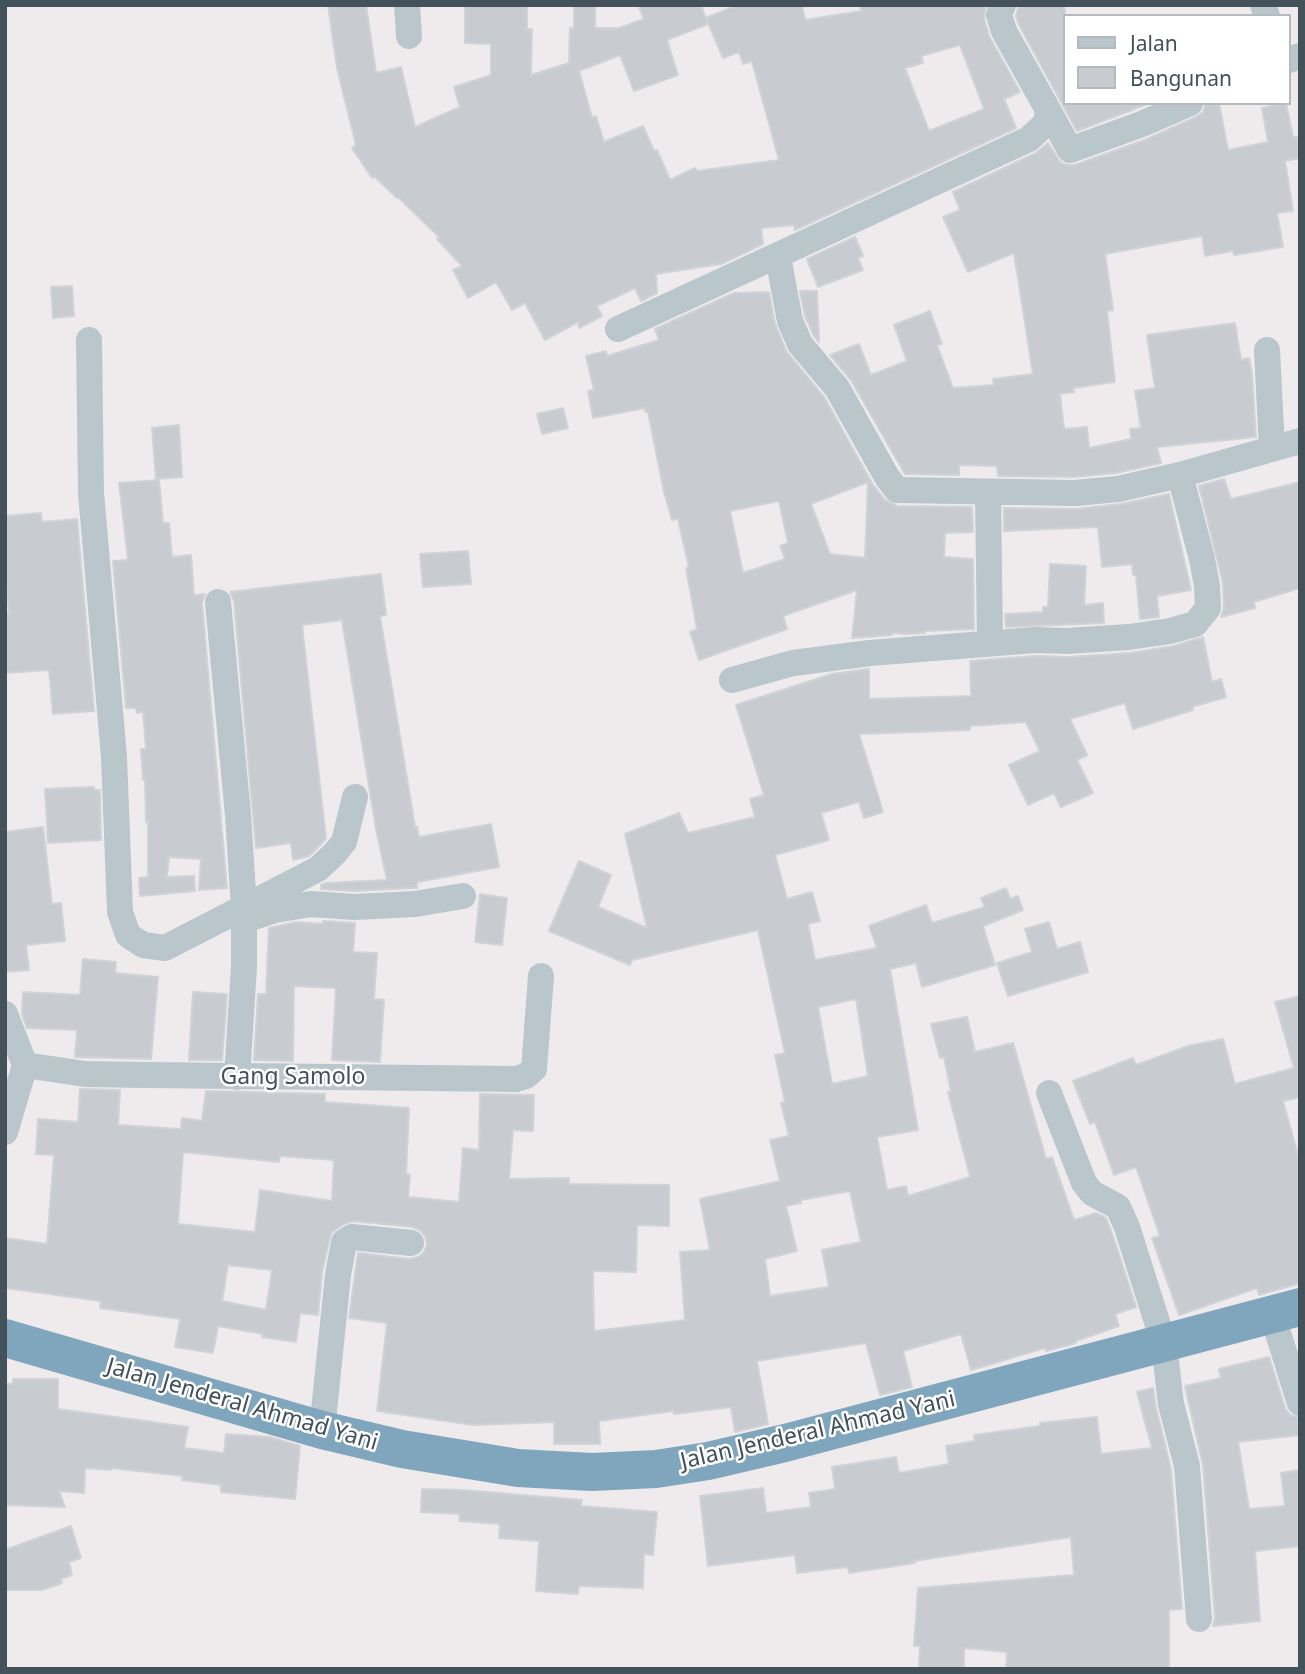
<!DOCTYPE html>
<html>
<head>
<meta charset="utf-8">
<style>
  body { margin:0 }
  #map { position:relative; width:1305px; height:1674px; overflow:hidden; background:#efebec; font-family:"Noto Sans",sans-serif }
  canvas { display:block }
  .frame { position:absolute; inset:0; border:7px solid #43525a; pointer-events:none }
  .legend { position:absolute; left:1063px; top:14px; width:228px; height:91px; box-sizing:border-box; background:#fff; border:2px solid #b4babd; margin:0; padding:9px 12px; list-style:none; font-size:21px; color:#43525a }
  .legend li { display:flex; align-items:center; gap:14px; height:35px }
  .legend b { width:35px; border:2px solid #b4babd }
</style>
</head>
<body>
<div id="map">
<canvas width="1305" height="1674"></canvas>
<div class="frame"></div>
<ul class="legend">
<li><b style="height:9px;background:#b9c6cc"></b>Jalan</li>
<li><b style="height:19px;background:#c8ccd1"></b>Bangunan</li>
</ul>
</div>
<script>
const context = document.querySelector('canvas').getContext('2d');
context.lineJoin = 'round';
function fillPath(path, color) { context.fillStyle = color; context.fill(path, 'evenodd'); }
const shape = rows => new Path2D(rows.map(r => 'M' + r).join(''));
function trace(path, color, width, dash) { context.strokeStyle = color; context.lineWidth = width; context.lineCap = dash ? 'butt' : 'round'; context.setLineDash(dash || []); context.stroke(path); }
function label(font, color, halo, rows, align = 'center') {
  context.font = font + ' "Noto Sans",sans-serif'; context.lineWidth = 5; context.setLineDash([]); context.textBaseline = 'middle'; context.strokeStyle = halo; context.fillStyle = color; for (const [text, x, y, turn = 0] of rows) {
    context.save(); context.translate(x, y); context.rotate((+turn || 0) * Math.PI / 180); context.textAlign = isNaN(turn) ? turn : align; if (halo) context.strokeText(text, 0, 0); context.fillText(text, 0, 0); context.restore();
  }
}
const building = shape([
  [328,5,366,5,376,73,401,67,415,127,460,107,454,87,491,75,491,44,465,43,465,5,527,5,527,29,532,29,531,75,569,63,570,28,574,28,574,5,595,5,595,28,619,28,644,19,638,5,701,5,708,24,667,40,678,75,634,91,620,55,579,71,592,118,596,116,604,142,643,126,654,151,657,150,670,180,695,168,697,171,779,160,752,61,743,64,739,52,723,58,706,18,738,5,802,5,805,20,861,11,860,5,986,5,984,19,989,36,1020,92,1004,99,1016,128,795,230,794,225,761,228,763,244,721,264,656,274,657,293,641,301,635,288,597,306,602,316,579,328,578,322,545,340,525,303,512,310,496,282,468,298,453,270,462,266,437,239,439,237,398,197,397,198,374,176,372,178,352,148,356,145,337,68,328,5],
  [960,45,984,109,929,131,905,68,923,63,921,56,960,45],
  [1026,5,1065,5,1065,103,1150,103,1077,131,1019,25,1016,16,1018,8,1026,5],
  [1206,103,1219,103,1228,150,1268,142,1262,108,1286,103,1293,137,1298,137,1300,158,1285,161,1293,211,1277,213,1283,247,1234,255,1233,251,1205,256,1202,236,1105,254,1113,310,1107,311,1115,382,1073,388,1074,392,1060,394,1064,429,1087,427,1089,448,1131,439,1130,429,1141,428,1135,391,1155,388,1147,335,1235,323,1241,360,1249,358,1252,374,1256,437,1157,447,1161,463,1116,473,1074,477,998,476,997,466,959,465,959,475,905,474,851,380,830,355,859,344,871,375,907,361,894,325,930,311,942,344,937,345,953,388,994,385,993,379,1033,374,1014,253,968,272,943,217,960,210,953,192,1036,153,1048,143,1061,163,1067,165,1075,165,1147,139,1196,117,1203,112,1206,103],
  [855,237,863,256,858,258,863,270,818,287,807,259,855,237],
  [72,286,74,316,53,318,51,287,72,286],
  [800,291,817,291,819,342,814,336,805,316,800,291],
  [769,292,775,324,786,351,824,397,873,485,885,500,897,506,972,507,973,532,945,533,944,557,973,559,974,629,925,631,925,633,906,634,892,633,892,635,852,638,857,590,783,616,787,629,699,660,690,632,697,629,686,568,689,568,678,519,672,520,664,492,648,412,645,412,645,408,593,418,588,391,594,390,586,356,606,351,607,356,659,340,655,329,734,293,769,292],
  [868,482,865,558,830,554,811,504,868,482],
  [779,501,788,543,780,546,785,559,743,573,730,511,779,501],
  [563,408,568,428,542,434,537,414,563,408],
  [179,425,182,477,156,479,152,428,179,425],
  [1224,479,1231,499,1300,482,1300,588,1254,602,1255,608,1221,617,1224,607,1223,583,1199,486,1224,479],
  [159,480,163,523,169,523,172,557,191,555,194,595,205,594,202,603,227,888,199,890,201,859,169,857,167,877,194,876,195,891,140,896,139,878,148,877,148,821,146,822,145,780,143,780,141,749,146,749,143,712,137,713,136,708,126,708,113,561,128,560,119,483,159,480],
  [1169,494,1191,590,1157,596,1159,617,1140,619,1136,575,1133,575,1132,564,1102,567,1098,527,1004,531,1004,508,1076,509,1121,504,1169,494],
  [41,513,42,522,77,519,94,711,53,714,49,670,5,673,5,614,9,613,5,569,5,516,41,513],
  [468,551,471,584,423,587,420,554,468,551],
  [1050,564,1086,566,1084,605,1103,603,1104,623,1006,627,1005,614,1043,612,1043,607,1048,607,1050,564],
  [381,574,386,615,380,616,415,827,417,827,419,837,491,824,499,867,417,882,417,888,413,888,354,891,321,889,321,885,326,883,387,880,376,829,342,620,302,625,326,839,309,856,293,860,291,843,256,848,234,601,230,592,381,574],
  [1203,637,1212,682,1221,679,1226,697,1192,707,1193,710,1133,729,1125,703,1070,719,1087,755,1077,760,1093,793,1061,807,1054,793,1028,805,1009,765,1040,751,1026,722,970,726,970,730,859,734,883,812,864,818,859,802,821,813,829,840,775,855,787,899,812,892,820,921,808,924,815,960,877,948,869,926,926,905,932,923,985,907,981,898,1006,888,1010,899,1018,896,1023,910,983,926,995,965,922,987,916,963,890,969,918,1130,877,1137,887,1190,906,1186,908,1196,970,1177,948,1092,951,1092,944,1057,940,1058,931,1024,967,1017,975,1052,1013,1043,1046,1159,1052,1157,1074,1220,1096,1213,1106,1218,1112,1233,1136,1307,1115,1314,1119,1326,1076,1341,1076,1343,1046,1351,1045,1348,971,1370,961,1334,903,1351,912,1387,880,1395,866,1343,757,1361,768,1424,735,1432,731,1407,674,1414,673,1411,599,1421,600,1444,554,1444,554,1422,473,1425,377,1411,387,1323,349,1318,358,1253,409,1259,418,1257,424,1252,427,1244,425,1236,420,1230,413,1227,353,1221,344,1224,331,1233,322,1272,318,1315,300,1313,296,1342,262,1337,263,1334,218,1326,213,1353,175,1347,180,1319,100,1308,101,1301,5,1288,5,1238,47,1244,54,1155,36,1154,38,1119,78,1122,80,1089,120,1090,118,1125,181,1129,182,1118,202,1121,206,1091,325,1094,325,1102,409,1108,406,1174,410,1175,408,1197,459,1202,463,1148,479,1150,480,1094,534,1095,533,1131,513,1130,509,1179,569,1178,569,1184,669,1185,669,1226,637,1225,636,1272,593,1271,594,1331,685,1320,680,1252,710,1250,700,1199,780,1181,770,1140,789,1136,781,1103,785,1102,775,1055,785,1053,758,930,632,960,630,965,549,931,579,861,611,875,598,907,647,928,625,834,679,813,688,833,755,817,750,799,764,795,736,705,832,674,869,669,869,699,971,696,970,661,1035,656,1068,657,1130,653,1174,646,1203,637],
  [856,999,868,1076,832,1084,818,1007,856,999],
  [183,1152,279,1162,280,1156,334,1160,332,1201,260,1190,255,1232,178,1224,183,1152],
  [850,1191,861,1242,822,1250,829,1287,770,1296,765,1259,797,1251,786,1206,801,1203,801,1200,850,1191],
  [228,1265,272,1270,266,1310,222,1301,228,1265],
  [94,787,94,790,100,790,101,840,48,843,45,789,94,787],
  [43,827,52,904,61,903,65,941,26,945,29,970,5,972,5,832,43,827],
  [480,894,507,898,502,945,475,942,480,894],
  [323,921,355,923,353,952,377,953,374,999,384,1000,380,1062,332,1060,336,988,294,986,293,1061,254,1060,258,994,266,994,269,928,297,922,323,924,323,921],
  [1049,922,1057,949,1080,942,1088,972,1008,996,997,963,1032,952,1025,929,1049,922],
  [83,959,116,962,115,973,158,977,151,1059,75,1057,77,1030,27,1028,22,1015,23,992,80,995,83,959],
  [193,992,227,994,222,1060,189,1060,193,992],
  [1300,996,1300,1097,1283,1101,1300,1162,1300,1283,1259,1295,1257,1288,1179,1315,1152,1238,1160,1236,1136,1167,1114,1175,1095,1122,1090,1124,1073,1081,1133,1058,1136,1065,1188,1046,1223,1039,1235,1084,1294,1068,1275,1002,1300,996],
  [1269,1357,1285,1408,1290,1415,1300,1418,1300,1435,1238,1442,1249,1509,1285,1506,1281,1473,1300,1470,1300,1546,1255,1551,1260,1621,1213,1626,1215,1618,1203,1465,1185,1386,1221,1378,1219,1369,1269,1357],
  [13,1379,58,1379,58,1409,188,1427,184,1448,224,1453,226,1434,269,1437,300,1446,295,1499,221,1492,221,1485,182,1480,183,1476,111,1468,111,1470,85,1468,84,1493,59,1491,65,1507,5,1505,5,1384,13,1384,13,1379],
  [1153,1388,1156,1408,1171,1469,1182,1609,1169,1610,1169,1669,1006,1669,1007,1652,964,1648,964,1669,919,1669,920,1646,914,1646,918,1588,1074,1575,1071,1537,914,1561,915,1563,849,1573,848,1567,797,1573,795,1555,708,1566,700,1496,763,1488,766,1513,811,1507,809,1493,835,1489,832,1467,896,1457,899,1473,949,1464,946,1446,975,1441,974,1435,1040,1426,1040,1423,1097,1417,1101,1454,1152,1448,1137,1392,1153,1388],
  [422,1489,462,1490,582,1500,581,1506,657,1512,653,1555,644,1554,643,1588,579,1586,578,1594,536,1591,539,1541,499,1538,500,1524,459,1521,460,1514,421,1512,422,1489],
  [71,1526,81,1558,69,1562,72,1575,61,1579,62,1583,42,1590,6,1590,5,1550,71,1526]
]);
fillPath(building, '#c8ccd1');
trace(building, '#cfd3d8', 2);
trace(shape([
  [407,5,409,36],
  [1263,5,1267,16],
  [1289,60,1300,56],
  [1048,110,1070,150,1142,124,1190,103],
  [778,257,790,321,800,344,837,388,887,477,897,490,1075,493,1118,489,1180,475],
  [618,329,1029,139,1046,123,1048,110,1004,31,999,15,1003,5],
  [89,340,91,493,114,757,120,912,128,935,143,945,165,948,318,869,334,854,344,842,355,797],
  [1267,350,1272,449],
  [988,492,990,643],
  [218,602,238,815,244,908,244,967,237,1077],
  [732,680,793,663,870,653,1035,640,1067,641,1129,637,1170,631,1195,624,1208,608,1207,586,1202,559,1180,475,1300,441],
  [245,920,275,910,311,904,354,907,415,904,463,896],
  [5,1014,25,1065],
  [1049,1093,1084,1183,1092,1193,1118,1207,1127,1227,1164,1344,1171,1404,1187,1466,1199,1619],
  [5,1132,25,1065,85,1074,147,1075,516,1079,526,1076,534,1069,541,976],
  [1272,1314,1300,1403],
  [322,1430,338,1275,344,1242,352,1237,411,1243]
]), '#b9c6cc', 26);
trace(shape([
  [5,1338,322,1430,402,1449,518,1468,592,1472,656,1469,708,1461,785,1443,1300,1307]
]), '#80a6be', 38);
label('23px', '#43525a', '#fff', [
  ["Gang Samolo",293,1077],
  ["Jalan Jenderal Ahmad Yani",242,1405,16],
  ["Jalan Jenderal Ahmad Yani",818,1431,-13]
]);
</script>
</body>
</html>
